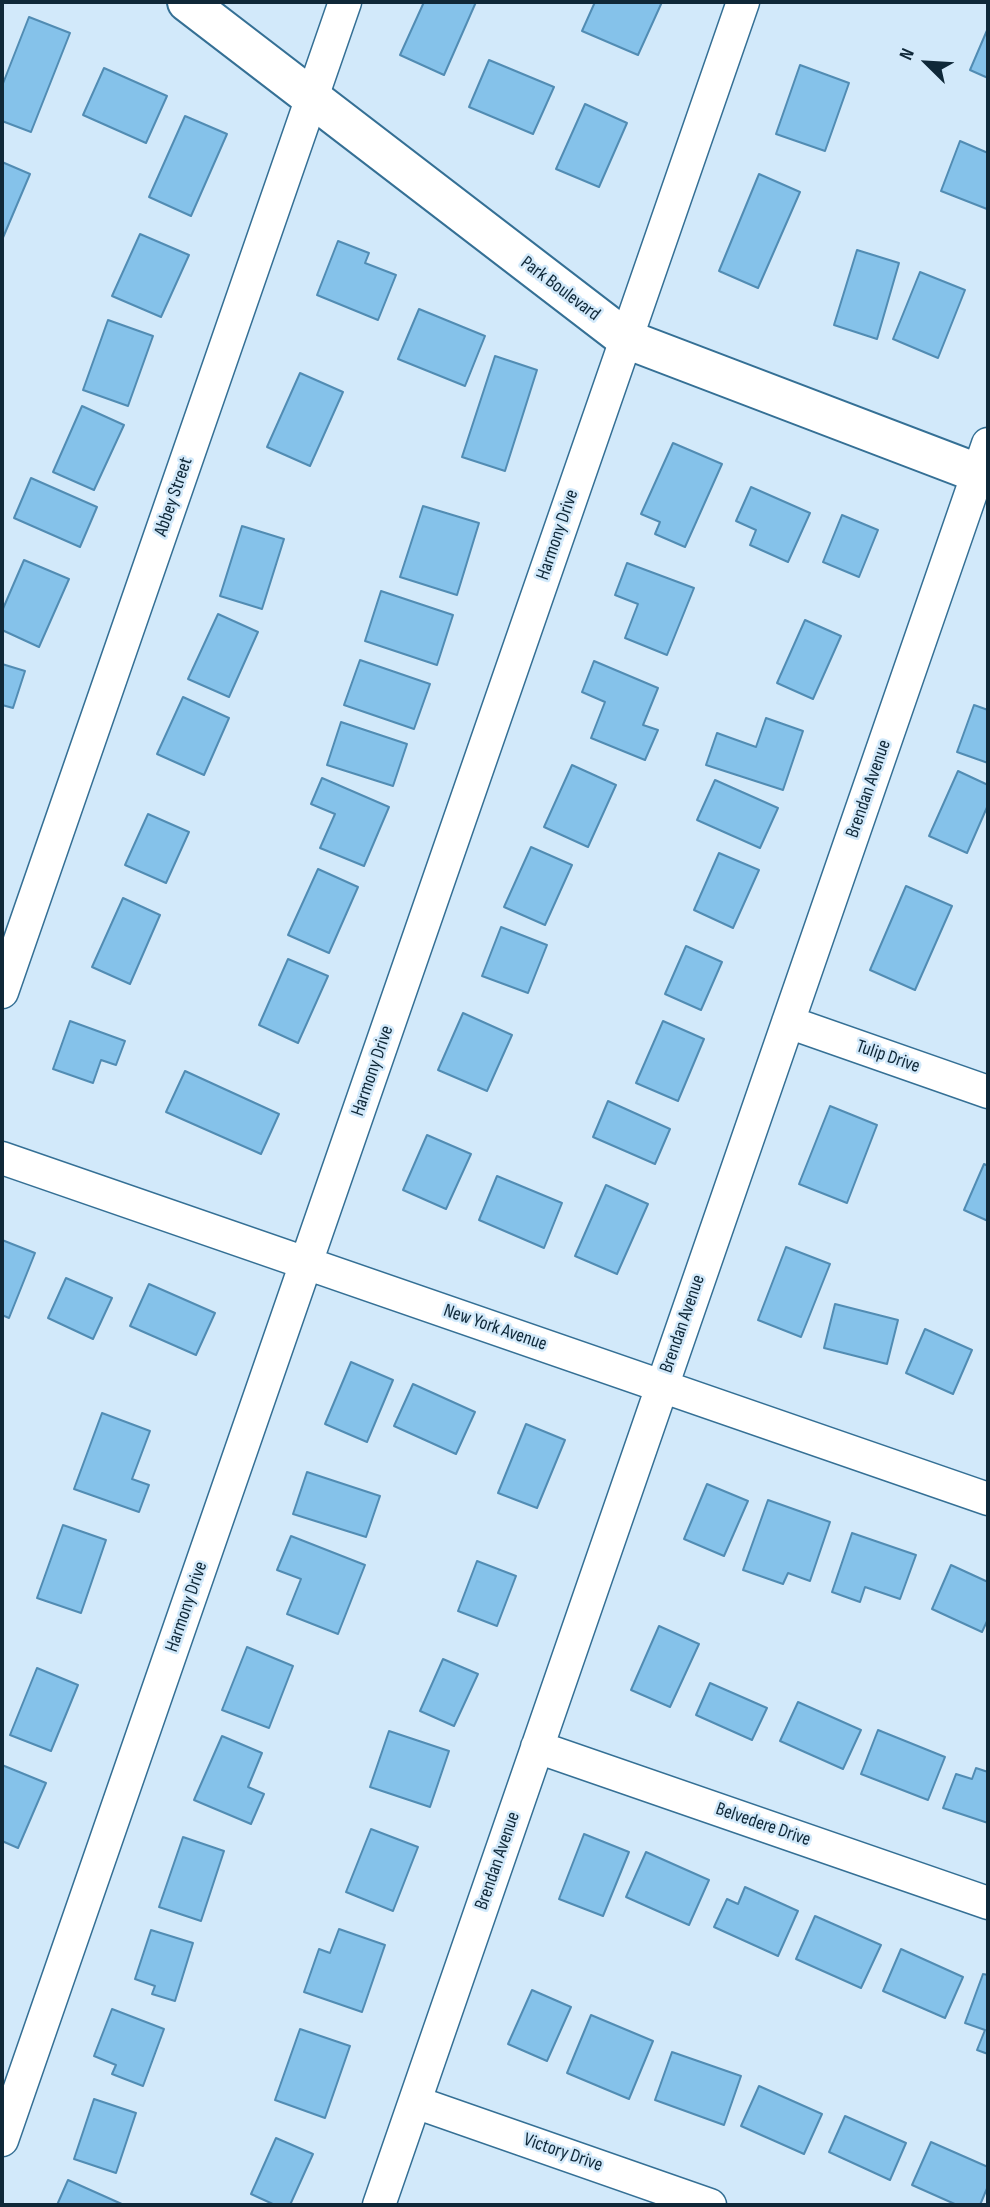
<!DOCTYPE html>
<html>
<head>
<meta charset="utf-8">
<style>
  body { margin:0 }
  #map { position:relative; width:990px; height:2207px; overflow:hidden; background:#d2e9fa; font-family:"Sofia Sans Condensed",sans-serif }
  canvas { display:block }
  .frame { position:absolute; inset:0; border:4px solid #0f2838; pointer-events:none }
  .north { position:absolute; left:892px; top:28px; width:70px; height:70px; -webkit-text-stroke:5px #d2e9fa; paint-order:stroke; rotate:294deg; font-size:19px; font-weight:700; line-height:28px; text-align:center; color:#0f2838 }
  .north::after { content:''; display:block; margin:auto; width:24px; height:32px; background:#0f2838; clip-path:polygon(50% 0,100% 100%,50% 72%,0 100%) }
</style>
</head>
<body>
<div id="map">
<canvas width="990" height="2207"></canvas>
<div class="frame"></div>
<div class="north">N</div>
</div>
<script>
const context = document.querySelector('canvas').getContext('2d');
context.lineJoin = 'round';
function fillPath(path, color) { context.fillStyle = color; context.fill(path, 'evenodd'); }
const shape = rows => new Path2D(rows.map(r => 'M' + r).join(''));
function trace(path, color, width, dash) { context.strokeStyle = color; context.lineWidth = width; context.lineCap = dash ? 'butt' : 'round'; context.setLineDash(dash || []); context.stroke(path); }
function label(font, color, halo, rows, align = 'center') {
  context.font = font + ' "Sofia Sans Condensed",sans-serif'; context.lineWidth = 5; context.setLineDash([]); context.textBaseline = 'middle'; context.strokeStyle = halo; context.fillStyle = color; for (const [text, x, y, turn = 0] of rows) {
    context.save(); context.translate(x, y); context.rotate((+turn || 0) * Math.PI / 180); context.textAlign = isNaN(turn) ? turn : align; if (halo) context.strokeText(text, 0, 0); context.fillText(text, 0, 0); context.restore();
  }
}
const building = shape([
  [424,2,476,2,444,75,400,55,424,2],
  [595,2,662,2,638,55,582,31,595,2],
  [29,17,70,33,31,132,2,121,2,86,29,17],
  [988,28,988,78,970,70,988,28],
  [489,60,554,87,533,134,469,107,489,60],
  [800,65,849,83,825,151,776,134,800,65],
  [104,68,167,96,146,143,83,115,104,68],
  [585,104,627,123,599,187,556,169,585,104],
  [185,116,227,134,191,216,149,197,185,116],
  [960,141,988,153,987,209,941,191,960,141],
  [2,162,30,174,2,240,2,162],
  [759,174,800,192,758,288,719,271,759,174],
  [140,234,189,255,161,317,112,296,140,234],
  [338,241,369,253,365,263,396,275,378,320,317,295,338,241],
  [857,250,899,263,877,339,834,325,857,250],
  [920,272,965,290,938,358,893,339,920,272],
  [419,309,485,336,465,386,398,359,419,309],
  [108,320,153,336,128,406,83,390,108,320],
  [495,356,537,370,505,471,462,457,495,356],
  [300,373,343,392,310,466,267,447,300,373],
  [82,406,124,425,94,490,53,472,82,406],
  [673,443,722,464,685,547,655,534,660,522,641,514,673,443],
  [31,478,97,507,80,547,14,518,31,478],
  [751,487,810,513,788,562,750,545,756,530,736,521,751,487],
  [423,506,479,523,457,595,400,577,423,506],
  [842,515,878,530,859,577,823,562,842,515],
  [242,526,284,539,262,609,220,596,242,526],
  [24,560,69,579,39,647,2,630,2,611,24,560],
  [627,563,694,588,667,655,625,638,638,604,615,595,627,563],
  [381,591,453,615,437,665,365,641,381,591],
  [218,614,258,632,229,697,188,679,218,614],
  [805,620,841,636,813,699,777,683,805,620],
  [360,660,430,684,414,729,344,705,360,660],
  [594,661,658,688,643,725,658,730,645,760,591,738,605,702,582,692,594,661],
  [2,664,25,671,13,708,2,705,2,664],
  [183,697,229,718,204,775,157,754,183,697],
  [974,705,988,710,988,763,957,752,974,705],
  [766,718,803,731,783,790,706,765,717,733,756,747,766,718],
  [341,722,407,744,393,786,327,765,341,722],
  [572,765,616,785,588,847,544,827,572,765],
  [958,771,988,785,988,805,967,853,929,836,958,771],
  [322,778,389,807,364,866,320,848,335,814,311,804,322,778],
  [715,780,778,808,760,848,697,820,715,780],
  [148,814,189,832,166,883,125,865,148,814],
  [531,847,572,865,545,925,504,907,531,847],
  [719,853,759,870,733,928,694,910,719,853],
  [318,869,358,887,329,953,288,935,318,869],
  [906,886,952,906,915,990,870,970,906,886],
  [123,898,160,915,130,984,92,967,123,898],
  [501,927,547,945,528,993,482,976,501,927],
  [686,946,722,962,701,1010,665,994,686,946],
  [288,959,328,976,298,1043,259,1025,288,959],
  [463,1013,512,1035,487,1091,438,1070,463,1013],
  [70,1021,125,1041,116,1065,101,1060,93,1083,53,1069,70,1021],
  [663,1021,704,1039,678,1101,636,1083,663,1021],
  [185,1071,279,1114,261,1154,166,1112,185,1071],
  [608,1101,670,1129,655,1164,593,1137,608,1101],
  [830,1106,877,1125,847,1203,799,1184,830,1106],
  [427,1135,471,1154,446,1209,403,1190,427,1135],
  [984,1164,988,1166,988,1221,964,1210,984,1164],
  [497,1176,562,1203,544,1248,479,1220,497,1176],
  [606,1185,648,1204,617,1274,575,1256,606,1185],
  [2,1240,35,1253,9,1318,2,1315,2,1240],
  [786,1247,830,1264,801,1337,758,1320,786,1247],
  [66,1278,112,1298,93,1339,48,1318,66,1278],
  [149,1284,215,1313,196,1355,130,1326,149,1284],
  [835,1304,898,1320,887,1364,824,1348,835,1304],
  [925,1329,972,1350,953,1394,906,1373,925,1329],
  [351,1362,393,1380,367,1442,325,1424,351,1362],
  [413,1384,475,1412,456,1454,394,1426,413,1384],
  [102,1413,150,1431,132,1479,149,1485,139,1512,74,1489,102,1413],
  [526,1424,565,1440,537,1508,498,1493,526,1424],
  [307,1472,380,1496,366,1537,293,1514,307,1472],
  [707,1484,748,1501,724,1556,684,1539,707,1484],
  [768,1500,830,1522,810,1581,788,1573,783,1584,743,1570,768,1500],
  [63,1525,106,1540,81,1613,37,1598,63,1525],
  [852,1533,916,1555,900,1599,865,1587,860,1602,832,1592,852,1533],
  [291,1536,365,1565,338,1634,287,1614,301,1579,277,1570,291,1536],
  [477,1561,516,1576,497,1626,458,1611,477,1561],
  [951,1565,988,1582,988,1619,982,1632,932,1609,951,1565],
  [659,1626,699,1644,670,1707,631,1690,659,1626],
  [247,1647,293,1666,269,1728,222,1710,247,1647],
  [443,1659,478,1674,454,1726,420,1711,443,1659],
  [37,1668,78,1685,51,1751,10,1735,37,1668],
  [710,1683,767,1708,752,1740,696,1715,710,1683],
  [798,1702,861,1730,843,1769,780,1741,798,1702],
  [878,1730,945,1757,928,1800,861,1774,878,1730],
  [389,1731,449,1751,430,1807,370,1787,389,1731],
  [222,1736,262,1753,248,1787,264,1794,251,1824,194,1800,222,1736],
  [2,1765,46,1783,18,1848,2,1841,2,1765],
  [976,1768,988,1772,988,1823,943,1808,956,1774,972,1779,976,1768],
  [371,1829,418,1847,393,1911,346,1892,371,1829],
  [584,1834,629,1852,603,1916,559,1899,584,1834],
  [183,1837,224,1851,201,1921,159,1907,183,1837],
  [646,1852,709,1880,689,1925,626,1897,646,1852],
  [745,1887,798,1911,778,1956,714,1927,727,1899,738,1904,745,1887],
  [815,1916,881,1945,861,1988,796,1959,815,1916],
  [339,1929,385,1945,362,2012,304,1992,319,1949,330,1953,339,1929],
  [151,1930,193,1943,175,2001,152,1994,155,1986,135,1979,151,1930],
  [901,1949,963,1977,945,2018,883,1991,901,1949],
  [983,1974,988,1975,988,2054,977,2050,985,2030,965,2023,983,1974],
  [532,1990,571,2007,547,2061,508,2044,532,1990],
  [112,2009,164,2029,143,2086,112,2074,116,2065,94,2056,112,2009],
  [591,2015,653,2041,629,2099,567,2073,591,2015],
  [300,2029,350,2046,325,2118,275,2100,300,2029],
  [672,2052,741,2076,724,2125,655,2100,672,2052],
  [759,2086,822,2114,804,2154,741,2126,759,2086],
  [94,2099,136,2113,116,2173,74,2159,94,2099],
  [845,2116,906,2143,890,2180,829,2152,845,2116],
  [276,2138,313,2154,290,2205,275,2205,251,2194,276,2138],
  [931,2142,988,2167,988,2186,980,2205,957,2205,912,2185,931,2142],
  [68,2180,124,2205,57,2205,68,2180]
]);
fillPath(building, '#85c2ea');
trace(building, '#518cb3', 2);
const minor = shape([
  [2,992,345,2],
  [788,1022,988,1092],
  [2,1158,988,1499],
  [537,1747,988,1903],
  [415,2102,710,2205],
  [2,2140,743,2],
  [379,2205,988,444]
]);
const major = shape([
  [187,2,626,339,988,477]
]);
trace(minor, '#357095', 35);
trace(major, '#357095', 42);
trace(minor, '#fff', 32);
trace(major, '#fff', 38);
label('19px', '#0f2838', '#d2e9fa', [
  ["Park Boulevard",560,289,37],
  ["Abbey Street",174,497,-71],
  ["Harmony Drive",558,535,-71],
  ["Brendan Avenue",869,789,-71],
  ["Tulip Drive",888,1057,19],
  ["Harmony Drive",373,1071,-71],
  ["Brendan Avenue",683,1324,-71],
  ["New York Avenue",495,1328,19],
  ["Harmony Drive",187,1607,-71],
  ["Belvedere Drive",763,1825,19],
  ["Brendan Avenue",498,1861,-71],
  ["Victory Drive",563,2153,19]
]);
</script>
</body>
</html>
